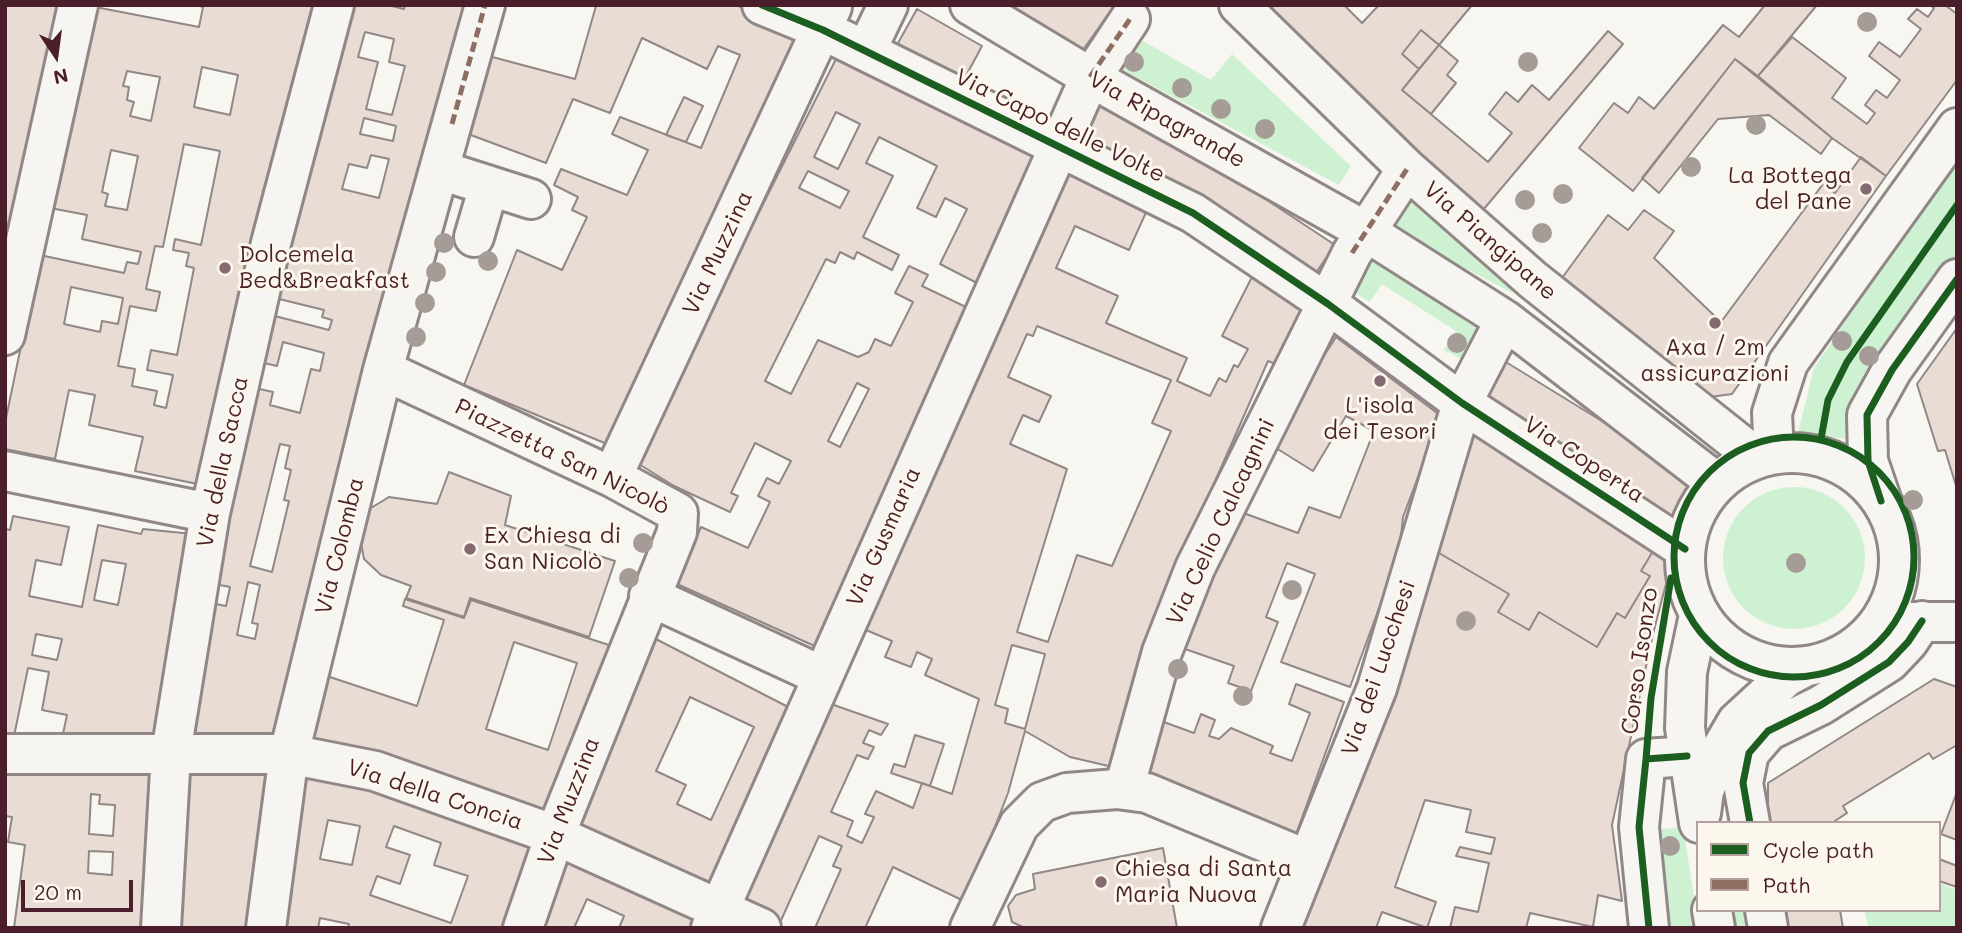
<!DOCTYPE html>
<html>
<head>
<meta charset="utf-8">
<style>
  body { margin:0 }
  #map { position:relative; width:1962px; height:933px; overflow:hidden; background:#f8f6f0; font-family:Mali,sans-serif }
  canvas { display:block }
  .frame { position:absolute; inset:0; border:7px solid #4a1f2b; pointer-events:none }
  .legend { position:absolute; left:1696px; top:821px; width:245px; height:91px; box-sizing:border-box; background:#fbf7ec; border:2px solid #b4a19f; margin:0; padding:9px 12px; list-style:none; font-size:21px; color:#4a1f2b }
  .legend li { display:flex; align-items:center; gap:14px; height:35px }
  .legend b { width:35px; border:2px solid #b4a19f }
  .north { position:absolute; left:21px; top:21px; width:70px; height:70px; -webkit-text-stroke:5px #fbf7ec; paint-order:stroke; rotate:167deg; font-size:19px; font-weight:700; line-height:28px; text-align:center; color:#4a1f2b }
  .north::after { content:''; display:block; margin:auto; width:24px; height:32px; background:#4a1f2b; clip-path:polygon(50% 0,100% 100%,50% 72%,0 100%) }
  .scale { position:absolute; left:21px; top:880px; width:112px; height:32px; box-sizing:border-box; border:4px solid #4a1f2b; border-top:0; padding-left:9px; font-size:21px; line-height:24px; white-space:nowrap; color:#4a1f2b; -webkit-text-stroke:5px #fbf7ec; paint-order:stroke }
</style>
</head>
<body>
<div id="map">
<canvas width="1962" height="933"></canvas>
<div class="frame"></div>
<ul class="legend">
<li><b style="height:9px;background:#1b5e20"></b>Cycle path</li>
<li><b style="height:9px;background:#8d6e63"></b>Path</li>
</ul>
<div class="north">N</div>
<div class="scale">20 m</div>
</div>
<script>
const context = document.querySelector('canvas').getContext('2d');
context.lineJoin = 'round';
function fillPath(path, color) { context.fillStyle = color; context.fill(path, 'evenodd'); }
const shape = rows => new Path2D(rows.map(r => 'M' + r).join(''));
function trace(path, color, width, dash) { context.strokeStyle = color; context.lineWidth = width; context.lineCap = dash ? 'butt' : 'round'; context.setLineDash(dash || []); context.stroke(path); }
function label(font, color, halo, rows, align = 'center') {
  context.font = font + ' Mali,sans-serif'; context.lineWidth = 6; context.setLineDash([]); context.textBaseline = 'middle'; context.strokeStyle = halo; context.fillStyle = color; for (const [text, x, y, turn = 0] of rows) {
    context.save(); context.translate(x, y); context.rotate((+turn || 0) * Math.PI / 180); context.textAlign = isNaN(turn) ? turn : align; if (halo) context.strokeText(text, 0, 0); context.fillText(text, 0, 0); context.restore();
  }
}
fillPath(shape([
  [1143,41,1211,80,1232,54,1351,166,1339,185,1119,68],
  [1957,156,1957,254,1859,400,1847,439,1798,433,1814,368],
  [1403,193,1513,291,1512,293,1385,226],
  [1371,259,1479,330,1461,359,1444,350,1456,331,1382,284,1370,302,1350,290],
  '1723 558a71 71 0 1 1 142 0a71 71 0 1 1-142 0Z',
  [1887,641,1800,707,1800,688,1810,678,1876,643],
  [1683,827,1699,928,1661,928,1653,830],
  [1939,883,1957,890,1957,928,1869,928,1864,910,1939,910],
  [1725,910,1756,910,1760,928,1728,928]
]), '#cef1d1');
const building = shape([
  [5,5,66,5,5,299,5,5],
  [197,5,323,5,207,486,135,471,143,437,89,425,95,395,69,390,55,459,5,449,5,423,40,255,124,273,127,262,138,264,141,252,82,239,87,215,50,208,90,6,199,27,203,7,197,5],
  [202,67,238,75,230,115,194,107,202,67],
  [127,71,160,77,151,121,130,116,134,102,127,100,129,87,123,86,127,71],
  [184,144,220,151,201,245,175,239,173,250,189,253,186,266,194,268,177,355,151,350,147,370,173,375,166,408,154,405,157,391,132,386,135,369,118,366,130,306,156,311,160,292,146,289,155,246,163,247,184,144],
  [111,150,138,156,127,210,105,206,108,194,102,192,111,150],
  [71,287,123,298,118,324,102,321,100,332,64,324,71,287],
  [345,5,388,5,404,9,405,5,478,5,276,744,190,744,206,602,226,606,230,587,210,583,255,388,273,392,270,405,300,413,311,369,320,371,324,353,283,342,277,366,260,362,271,315,329,330,332,320,322,317,324,310,275,298,345,5],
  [365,32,394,39,389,62,405,66,392,115,366,109,378,62,358,57,365,32],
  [364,118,396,126,393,141,360,134,364,118],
  [371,155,389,159,379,198,342,189,349,164,367,168,371,155],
  [280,444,290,446,285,468,291,470,284,500,289,501,272,572,250,566,280,444],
  [248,582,260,585,252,623,258,624,255,639,237,635,248,582],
  [592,5,736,5,814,39,607,444,464,385,517,250,562,270,587,217,572,210,578,197,554,185,561,169,627,195,648,150,612,134,620,117,701,148,740,55,718,46,707,69,642,38,610,113,573,99,546,163,460,131,481,54,575,79,596,6,592,5],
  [999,5,1115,5,1080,54,999,5],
  [1269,5,1344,5,1362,23,1379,5,1472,5,1439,45,1421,30,1402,54,1419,69,1402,90,1488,162,1512,133,1489,114,1506,92,1518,102,1532,85,1549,100,1608,31,1623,44,1483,210,1396,134,1269,5],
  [1765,5,1817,5,1758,76,1735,59,1633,191,1579,148,1614,103,1628,113,1639,97,1654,109,1723,25,1739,37,1765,5],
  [1930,5,1945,5,1957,14,1957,80,1886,176,1832,138,1758,76,1792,37,1846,78,1832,98,1867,124,1875,113,1865,105,1876,90,1887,98,1900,80,1869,56,1879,42,1900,57,1921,29,1908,19,1917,9,1928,17,1934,8,1930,5],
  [917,9,982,46,959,89,893,52,917,9],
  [1421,30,1439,45,1419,69,1402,54,1421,30],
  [1439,45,1458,61,1447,75,1456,83,1431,114,1402,90,1439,45],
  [838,55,1042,144,979,284,940,264,967,209,945,198,936,217,917,208,937,166,879,137,866,163,893,176,863,237,899,255,892,270,857,252,854,259,840,252,835,263,826,259,765,381,791,394,818,340,858,357,869,352,875,339,891,346,913,302,895,293,909,266,928,275,922,286,968,308,819,648,677,584,701,527,748,548,770,502,758,496,767,478,779,484,791,461,755,443,731,493,738,496,730,512,674,486,634,461,838,55],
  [836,112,860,124,838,169,814,157,836,112],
  [808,171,849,191,840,208,799,188,808,171],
  [857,383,869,389,840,447,828,441,857,383],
  [1735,59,1832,138,1821,154,1769,115,1718,119,1659,193,1642,178,1735,59],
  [1093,96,1223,171,1335,245,1311,280,1068,141,1093,96],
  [684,97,703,106,686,142,666,135,684,97],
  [1861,157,1886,176,1732,394,1703,398,1562,278,1608,215,1628,230,1644,210,1674,231,1654,258,1721,322,1823,184,1835,193,1861,157],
  [1060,167,1148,208,1129,250,1075,226,1056,268,1118,296,1106,323,1187,358,1177,381,1210,396,1219,378,1226,382,1234,365,1238,367,1248,349,1222,336,1254,273,1307,309,1278,365,1268,361,1202,511,1117,768,1070,757,1025,731,1008,793,966,902,893,867,865,928,815,928,841,869,833,866,842,846,819,836,778,927,740,908,831,704,888,724,881,735,869,730,863,743,874,747,868,759,857,755,831,812,853,821,847,836,862,843,874,817,865,814,876,791,913,808,922,783,952,794,979,699,925,675,932,659,917,652,911,667,885,657,892,641,859,627,1060,167],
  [1037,326,1171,380,1152,423,1171,431,1112,566,1077,555,1048,642,1017,632,1067,469,1010,444,1023,415,1039,422,1051,396,1008,377,1027,334,1033,336,1037,326],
  [1012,645,1045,654,1025,729,1005,723,1008,709,995,705,1012,645],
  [1957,328,1957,489,1945,450,1938,451,1917,384,1957,328],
  [1336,337,1441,416,1403,517,1399,554,1350,687,1281,662,1315,574,1287,563,1266,617,1278,622,1251,691,1228,683,1234,666,1185,649,1238,511,1298,533,1309,507,1340,518,1374,431,1346,416,1313,471,1268,443,1336,337],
  [1501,359,1696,479,1669,527,1474,402,1501,359],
  [1472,428,1658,543,1641,571,1650,576,1625,618,1617,613,1597,647,1539,612,1529,630,1498,612,1509,594,1427,546,1472,428],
  [449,472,511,496,505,525,615,561,589,637,470,598,464,617,406,598,411,586,381,575,364,559,360,538,366,511,389,497,437,504,449,472],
  [13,516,69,527,61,565,36,560,29,596,82,607,98,525,141,534,143,529,193,534,159,741,61,743,67,715,42,710,49,672,28,668,12,746,5,746,5,529,10,530,13,516],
  [102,560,126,564,118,605,94,600,102,560],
  [36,634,62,639,57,660,32,655,36,634],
  [1658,543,1674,553,1653,634,1612,825,1622,901,1598,895,1593,927,1530,913,1526,928,1450,928,1455,907,1478,912,1489,863,1456,856,1460,847,1491,854,1495,838,1466,832,1471,810,1425,800,1395,887,1436,902,1427,928,1382,912,1376,928,1298,928,1427,546,1509,594,1498,612,1529,630,1539,612,1597,647,1617,613,1625,618,1650,576,1641,571,1658,543],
  [405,599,464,618,471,600,615,647,555,817,303,742,321,674,417,706,444,620,403,606,405,599],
  [514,642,577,663,548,750,486,729,514,642],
  [650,636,794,710,714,889,577,829,650,636],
  [690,697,754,727,711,820,677,804,686,785,656,771,690,697],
  [1934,679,1957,687,1957,745,1933,759,1929,753,1843,806,1847,813,1832,823,1768,823,1768,783,1934,679],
  [1296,684,1344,702,1295,837,1141,774,1161,721,1194,733,1201,714,1215,720,1209,736,1219,739,1231,728,1273,746,1270,753,1292,761,1310,713,1289,704,1296,684],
  [915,735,944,744,930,786,891,773,894,764,905,767,915,735],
  [183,768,267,775,247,928,171,928,183,768],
  [5,770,160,770,150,928,14,928,25,845,8,842,12,817,5,816,5,770],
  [91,794,100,795,99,804,115,805,113,836,89,834,91,794],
  [89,851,113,852,112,875,88,873,89,851],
  [296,773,375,782,544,846,509,928,348,928,349,924,320,918,318,928,272,928,296,773],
  [328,820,360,826,352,865,320,859,328,820],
  [394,826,441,843,434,865,468,876,451,923,370,895,377,876,400,884,410,855,386,847,394,826],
  [1957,792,1957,840,1941,834,1957,792],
  [1163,848,1177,928,1025,928,1012,922,1008,906,1016,895,1035,889,1033,874,1163,848],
  [571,855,702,913,696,928,619,928,624,916,587,899,574,928,539,928,571,855],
  [1939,859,1957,866,1957,887,1939,881,1939,859],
  [1774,910,1840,910,1843,928,1777,928,1774,910]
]);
fillPath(building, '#e8dcd5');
trace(building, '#918787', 2);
const minor = shape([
  [762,5,823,30,1193,213,1328,304,1462,403,1685,549],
  [970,5,1090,77,1365,231,1505,320,1717,483],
  [1239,5,1407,169,1533,280,1757,458],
  [866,51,888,5],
  [440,170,531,199],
  [474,237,489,186],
  [5,335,78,5],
  [383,370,612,477,678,513,677,532,555,835,523,928],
  '1685 560a107 107 0 1 1 214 0a107 107 0 1 1-214 0Z',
  [1774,454,1772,413,1788,363,1957,128],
  [5,471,210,513],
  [612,477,832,7],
  [1881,499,1868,461,1867,415,1892,370,1957,279],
  [649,596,822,676],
  [1699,615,1687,672,1685,728,1699,823],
  [1897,622,1957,622],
  [5,754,289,754,375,771,555,835,761,928],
  [1124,789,1162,652,1195,568,1352,253,1407,169],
  [1701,813,1704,791,1720,751,1737,722,1786,677,1805,667],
  [1750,823,1743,783,1749,753,1768,731,1821,705,1889,662,1908,642,1922,621],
  [1712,910,1715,928],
  [1765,910,1768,928],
  [161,928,171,753,210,513,271,243,334,5],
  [266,928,289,754,383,370,485,5],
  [711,928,1087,84,1130,19],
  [970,928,1019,825,1042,802,1067,793,1117,789,1147,793,1308,860],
  [1281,928,1377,688,1462,403,1505,320],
  [1649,928,1639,827,1646,759,1687,756]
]);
trace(minor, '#918787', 44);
trace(minor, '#f6f5f1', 38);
trace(shape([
  [1090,77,1130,19],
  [452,124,485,5],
  [1352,253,1407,169]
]), '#8d6e63', 5, [10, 5]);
trace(shape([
  [762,5,823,30,1193,213,1328,304,1462,403,1685,549],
  '1674 557a120 120 0 1 1 240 0a120 120 0 1 1-240 0Z',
  [1821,439,1828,400,1847,362,1957,205],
  [1881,501,1868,461,1867,415,1892,370,1957,279],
  [1646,759,1651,698,1671,578],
  [1750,823,1743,783,1749,753,1768,731,1821,705,1889,662,1908,642,1922,621],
  [1649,928,1639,827,1646,759,1687,756]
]), '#1b5e20', 7);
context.fillStyle = '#a69c97';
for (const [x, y] of [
  [1867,22],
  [1134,62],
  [1528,62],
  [1182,88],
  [1221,109],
  [1756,125],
  [1265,129],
  [1691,167],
  [1563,194],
  [1525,200],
  [1542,233],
  [444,243],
  [488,261],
  [436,272],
  [425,303],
  [416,337],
  [1842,341],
  [1457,343],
  [1869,356],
  [1913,500],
  [643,543],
  [1796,563],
  [629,578],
  [1292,590],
  [1466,621],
  [1178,669],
  [1243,696],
  [1670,846]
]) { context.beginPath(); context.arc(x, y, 10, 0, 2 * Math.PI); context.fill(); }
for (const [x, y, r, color] of [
  [1866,189,7,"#876a70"],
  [225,268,7,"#876a70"],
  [1715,323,7,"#876a70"],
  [1380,381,7,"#876a70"],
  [470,549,7,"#876a70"],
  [1101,882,7,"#876a70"]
]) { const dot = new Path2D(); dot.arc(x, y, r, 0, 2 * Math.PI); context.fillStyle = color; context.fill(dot); trace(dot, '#fbf7ec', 2.5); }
label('23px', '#4a1f2b', '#fbf7ec', [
  ["Via Ripagrande",1167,120,29],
  ["Via Capo delle Volte",1060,126,26],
  ["Via Piangipane",1490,241,41],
  ["Via Muzzina",718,253,-65],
  ["Piazzetta San Nicolò",562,457,26],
  ["Via Coperta",1584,460,33],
  ["Via della Sacca",223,462,-78],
  ["Via Celio Calcagnini",1221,522,-65],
  ["Via Gusmaria",884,537,-66],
  ["Via Colomba",340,546,-76],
  ["Corso Isonzo",1640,661,-82],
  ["Via dei Lucchesi",1379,668,-71],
  ["Via della Concia",435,795,18],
  ["Via Muzzina",569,801,-69]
]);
label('23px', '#4a1f2b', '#fbf7ec', [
  ["La Bottega",1852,176,"right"],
  ["del Pane",1852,202,"right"],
  ["Dolcemela",239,255],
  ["Bed&Breakfast",239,281],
  ["Axa / 2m",1715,348,"center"],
  ["assicurazioni",1715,374,"center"],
  ["L'isola",1380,406,"center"],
  ["dei Tesori",1380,432,"center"],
  ["Ex Chiesa di",484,536],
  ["San Nicolò",484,562],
  ["Chiesa di Santa",1115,869],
  ["Maria Nuova",1115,895]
], 'left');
</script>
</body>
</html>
